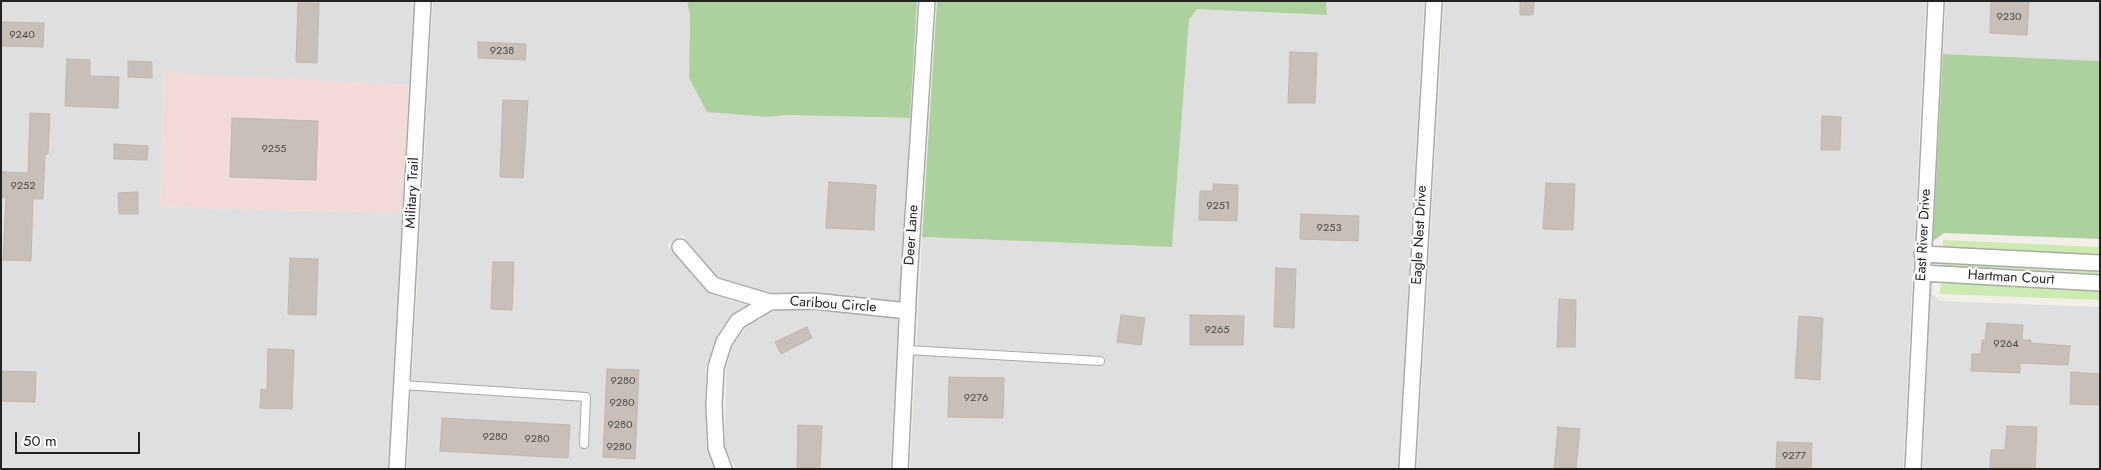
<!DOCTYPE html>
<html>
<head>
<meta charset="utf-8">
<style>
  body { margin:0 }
  #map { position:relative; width:2101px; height:470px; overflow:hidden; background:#f2efe9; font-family:Jost,sans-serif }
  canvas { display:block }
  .frame { position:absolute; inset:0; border:2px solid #222; pointer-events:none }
  .scale { position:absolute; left:15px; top:432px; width:125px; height:22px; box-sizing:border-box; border:2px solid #222; border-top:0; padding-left:6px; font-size:15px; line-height:18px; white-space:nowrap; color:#222; -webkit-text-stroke:4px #fff; paint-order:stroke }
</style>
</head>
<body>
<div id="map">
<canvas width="2101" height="470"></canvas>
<div class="frame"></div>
<div class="scale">50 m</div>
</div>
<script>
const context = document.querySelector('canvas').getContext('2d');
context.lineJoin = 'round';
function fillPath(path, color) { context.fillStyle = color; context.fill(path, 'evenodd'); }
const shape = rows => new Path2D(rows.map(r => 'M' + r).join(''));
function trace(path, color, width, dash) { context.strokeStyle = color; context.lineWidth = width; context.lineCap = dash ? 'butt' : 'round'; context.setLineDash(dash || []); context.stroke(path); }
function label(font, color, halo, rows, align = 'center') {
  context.font = font + ' Jost,sans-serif'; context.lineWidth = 4.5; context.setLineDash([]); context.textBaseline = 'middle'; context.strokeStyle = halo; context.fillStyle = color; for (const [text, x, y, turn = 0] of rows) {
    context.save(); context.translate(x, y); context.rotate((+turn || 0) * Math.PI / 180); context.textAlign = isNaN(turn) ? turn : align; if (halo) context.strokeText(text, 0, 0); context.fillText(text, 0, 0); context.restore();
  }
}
fillPath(shape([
  [1,1,414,1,409,85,164,73,160,207,402,213,388,469,1,469],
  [433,1,687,1,690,15,689,78,768,117,785,115,910,118,899,302,814,293,771,293,737,285,719,278,682,235,667,245,705,290,731,301,748,305,730,317,716,338,706,367,705,405,706,449,715,469,407,469],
  [1326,1,1424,1,1398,469,910,469,922,237,1172,247,1189,20,1197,8,1309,15,1327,15],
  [1444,1,1926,1,1903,469,1417,469],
  [1946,1,2100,1,2100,61,1943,54],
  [1931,282,1933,282,1932,294,1940,301,2100,307,2100,469,1923,469],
  [778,310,812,310,898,319,890,469,737,469,733,464,725,447,726,368,733,345,746,327,772,311,776,312]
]), '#e0dfdf');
fillPath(shape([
  [164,72,409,85,402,213,160,207]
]), '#f2dad9');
fillPath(shape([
  [1943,240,2100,247,2100,300,1940,294]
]), '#cdebb0');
fillPath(shape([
  [687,1,917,1,910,118,785,115,768,117,707,112,689,78,690,15],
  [937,1,1326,1,1327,15,1197,9,1189,20,1172,247,922,237],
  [1943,54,2100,61,2100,239,1944,233,1933,241]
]), '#add19e');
const building = shape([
  [1520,1,1534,1,1533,15,1520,15,1520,1],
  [1991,1,2029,1,2027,35,1990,33,1991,1],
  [298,3,319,3,317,63,296,62,298,3],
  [1,22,44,23,43,47,1,46,1,22],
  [478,42,526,44,525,60,478,58,478,42],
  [1290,52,1317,53,1315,103,1288,103,1290,52],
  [67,59,90,60,90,76,119,77,118,108,65,106,67,59],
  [128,61,152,62,152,78,128,77,128,61],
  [503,100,528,101,523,178,500,177,503,100],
  [30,113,50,114,48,154,45,154,43,199,33,199,31,261,3,260,6,198,1,197,1,172,28,173,30,113],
  [1822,116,1841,117,1840,150,1821,150,1822,116],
  [232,118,318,121,316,180,230,177,232,118],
  [114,144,148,146,147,160,114,159,114,144],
  [829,182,876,185,874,230,826,228,829,182],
  [1546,183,1575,184,1573,230,1543,229,1546,183],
  [1213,184,1238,185,1237,221,1199,220,1200,191,1213,191,1213,184],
  [138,192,138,214,119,214,118,193,138,192],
  [1301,214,1359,216,1358,241,1300,239,1301,214],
  [290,258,318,259,316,315,288,314,290,258],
  [493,262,514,262,512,310,491,309,493,262],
  [1276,268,1296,269,1294,328,1274,327,1276,268],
  [1559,299,1576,300,1575,347,1557,347,1559,299],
  [1121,315,1145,318,1141,345,1117,342,1121,315],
  [1190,315,1244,316,1243,345,1190,345,1190,315],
  [1799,316,1823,318,1820,380,1795,378,1799,316],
  [1987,323,2023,325,2022,340,2031,340,2031,343,2070,346,2068,365,2020,363,2020,373,1971,371,1972,354,1981,354,1982,340,1985,340,1987,323],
  [807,327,812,338,781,354,775,342,807,327],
  [268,349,294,350,292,409,260,408,261,389,267,390,268,349],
  [607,369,639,370,635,459,603,457,607,369],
  [1,371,36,372,35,402,1,401,1,371],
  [2071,372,2100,374,2100,405,2070,404,2071,372],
  [949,377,1004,378,1003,418,948,417,949,377],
  [442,418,570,425,568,458,440,451,442,418],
  [798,425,822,426,820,469,797,469,798,425],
  [2007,426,2037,427,2035,469,1990,469,1991,450,2005,450,2007,426],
  [1558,427,1580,429,1576,469,1554,469,1558,427],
  [1777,442,1812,443,1811,469,1776,469,1777,442]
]);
fillPath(building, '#c7bfb8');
trace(building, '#c4b6ab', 1);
const lane = shape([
  [907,350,1100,361],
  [402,385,586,397,584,444]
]);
const street = shape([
  [680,247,713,285,770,302],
  [1922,254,2100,263],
  [1922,273,2100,283],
  [397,469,423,1],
  [724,469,716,448,714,405,716,367,724,342,738,321,770,302,813,301,908,311],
  [900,469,909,280,927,1],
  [1407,469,1434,1],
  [1913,469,1936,1]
]);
trace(lane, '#a9a9a9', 10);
trace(street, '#a9a9a9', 18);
trace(lane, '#fff', 8);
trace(street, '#fff', 15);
label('11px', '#4b4948', null, [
  ["9230",2009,17],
  ["9240",22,35],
  ["9238",502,51],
  ["9255",274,149],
  ["9252",23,186],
  ["9251",1218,206],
  ["9253",1329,228],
  ["9265",1217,330],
  ["9264",2006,344],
  ["9280",623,381],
  ["9276",976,398],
  ["9280",622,403],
  ["9280",620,425],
  ["9280",495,437],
  ["9280",537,439],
  ["9280",619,447],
  ["9277",1794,456]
]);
label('14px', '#222', '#fff', [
  ["Military Trail",413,193,-87],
  ["Deer Lane",912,235,-86],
  ["Eagle Nest Drive",1420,235,-87],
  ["East River Drive",1924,235,-87],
  ["Hartman Court",2011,278,3],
  ["Caribou Circle",833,305,4]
]);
</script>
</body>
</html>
